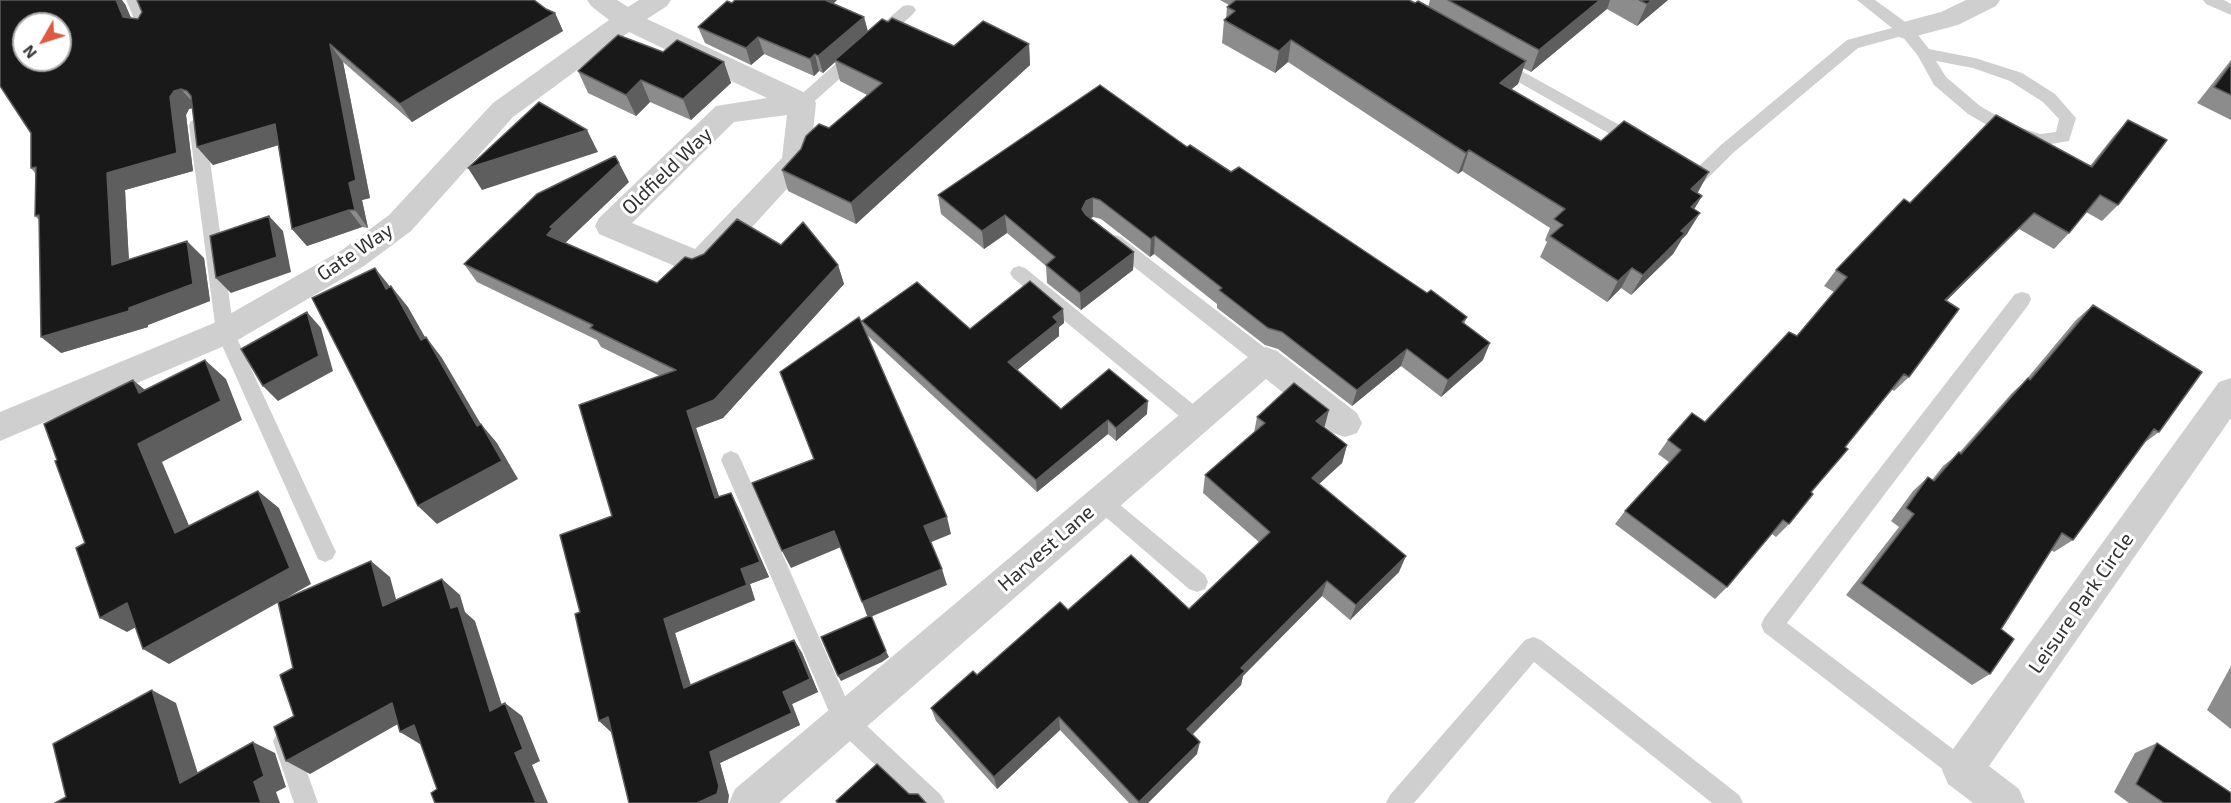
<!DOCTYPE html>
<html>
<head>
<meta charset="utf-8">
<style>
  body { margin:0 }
  #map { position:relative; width:2231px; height:803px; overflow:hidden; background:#fff; font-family:"Exo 2",sans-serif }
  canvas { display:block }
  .north { position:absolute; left:12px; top:12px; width:60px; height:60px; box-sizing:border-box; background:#fff; border:2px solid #adadad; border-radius:50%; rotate:231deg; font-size:16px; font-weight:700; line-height:24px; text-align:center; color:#323232 }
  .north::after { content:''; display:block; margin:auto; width:21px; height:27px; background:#dd5b40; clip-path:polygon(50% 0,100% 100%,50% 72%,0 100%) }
</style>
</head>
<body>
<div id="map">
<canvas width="2231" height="803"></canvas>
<div class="north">N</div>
</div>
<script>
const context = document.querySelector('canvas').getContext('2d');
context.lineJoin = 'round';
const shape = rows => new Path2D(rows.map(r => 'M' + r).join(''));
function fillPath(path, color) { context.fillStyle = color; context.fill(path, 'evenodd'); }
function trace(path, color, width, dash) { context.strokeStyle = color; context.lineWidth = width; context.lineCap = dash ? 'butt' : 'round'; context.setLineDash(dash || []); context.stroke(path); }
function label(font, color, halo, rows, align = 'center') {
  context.font = font + ' "Exo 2",sans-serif'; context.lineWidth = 6; context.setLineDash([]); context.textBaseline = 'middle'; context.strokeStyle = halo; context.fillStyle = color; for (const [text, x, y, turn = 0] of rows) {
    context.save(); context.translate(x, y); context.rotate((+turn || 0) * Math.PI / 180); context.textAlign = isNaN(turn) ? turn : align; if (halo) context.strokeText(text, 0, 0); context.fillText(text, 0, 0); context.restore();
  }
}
fillPath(shape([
  [126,0,142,0,155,31,153,35,141,35,126,0],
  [1857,0,1875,0,1911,26,1929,49,1975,58,2022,73,2055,94,2076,118,2069,141,2039,146,2001,133,1968,114,1934,85,1918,56,1902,36,1858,48,1733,153,1705,181,1699,183,1680,174,1677,170,1680,166,1686,164,1697,168,1721,145,1847,40,1892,28,1857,0],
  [1936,61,1973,68,2010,81,2043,102,2059,119,2056,132,2040,134,2013,125,1980,106,1946,77,1936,61],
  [2203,0,2224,0,2231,4,2231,15,2206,4,2203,0],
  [908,5,913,6,916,10,913,14,885,40,873,40,871,36,873,32,903,6,908,5],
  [856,50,862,51,864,55,862,59,808,107,796,107,794,103,796,99,850,51,856,50],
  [1498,58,1643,138,1645,142,1643,146,1631,146,1492,67,1490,63,1492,59,1498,58],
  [197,119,203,121,205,125,234,332,336,552,332,559,325,562,318,559,216,332,189,125,191,121,197,119],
  [1115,235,1121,237,1273,354,1276,360,1273,366,1266,368,1259,366,1109,247,1106,242,1109,237,1115,235],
  [1019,266,1025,268,1204,413,1207,419,1204,425,1197,427,1190,425,1013,278,1010,273,1013,268,1019,266],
  [2022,292,2029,294,2031,299,2029,304,1787,623,1970,762,1974,770,1970,778,1962,782,1954,778,1764,632,1761,625,1764,618,2015,294,2022,292],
  [731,451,738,454,741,460,852,712,941,795,945,803,916,803,836,728,721,460,724,454,731,451],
  [1101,492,1108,495,1205,575,1208,582,1205,589,1197,592,1189,589,1094,507,1091,501,1094,495,1101,492],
  [1533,637,1541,640,1739,795,1743,803,1712,803,1534,662,1414,803,1386,803,1390,795,1525,640,1533,637],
  [285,730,293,733,318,803,294,803,273,741,277,733,285,730]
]), '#cfcfcf');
fillPath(shape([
  [587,0,617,0,628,7,639,0,671,0,667,6,647,19,812,96,816,103,810,161,806,168,711,272,700,276,689,272,599,234,595,226,599,218,716,106,767,98,629,32,513,117,411,231,364,266,236,341,0,441,0,412,214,323,342,250,389,215,493,103,609,20,591,6,587,0],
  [787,115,782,158,695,249,632,223,734,122,787,115],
  [1966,0,2000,0,1996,6,1958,25,1905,39,1896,36,1892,30,1896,24,1941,12,1966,0],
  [1266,347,1277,351,1357,413,1362,423,1357,433,1345,437,1333,433,1266,379,779,803,729,803,735,789,1255,351,1266,347],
  [2231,378,2231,418,1989,766,2019,789,2025,803,1973,803,1948,784,1942,770,1948,756,2219,382,2231,378]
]), '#cfcfcf');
fillPath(shape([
  [837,0,833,4,864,17,868,31,954,46,1029,44,1030,65,856,224,788,191,782,170,867,95,840,81,835,62,823,73,819,71,814,76,764,54,751,65,705,43,698,27,732,3],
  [1220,0,1409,0,1415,3,1428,7,1430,0,1668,0,1637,26,1607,9,1531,72,1523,68,1518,84,1511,89,1567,122,1702,196,1694,209,1687,234,1682,239,1673,254,1631,295,1621,288,1607,302,1540,257,1547,242,1545,240,1550,228,1462,171,1458,174,1288,62,1275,73,1222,43,1224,20,1226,19,1227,7,1229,5],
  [125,4,131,18,138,19,142,12,546,9,555,13,563,31,412,122,343,62,370,198,362,200,368,228,362,227,307,246,292,229,278,145,213,165,197,147,192,108,189,109,186,115,193,171,125,190,129,260,204,258,210,301,148,325,148,327,61,353,39,220,35,216,35,173,31,168],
  [663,52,724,62,731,83,691,120,650,102,636,116,588,93,578,71],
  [2231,60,2231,120,2197,103],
  [2128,120,2118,205,2102,221,2086,212,2069,233,2054,249,2019,229,1946,301,1909,377,1894,391,1891,389,1845,447,1811,492,1789,524,1776,537,1772,534,1727,587,1715,599,1615,524,1625,511,1669,462,1658,454,1668,440,1705,422,1797,336,1834,292,1824,286,1836,270,1910,203,2090,166,2113,137],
  [1187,147,1467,317,1464,324,1483,360,1441,397,1401,366,1352,406,1278,349,1265,345,1217,308,1217,304,1154,254,1150,257,1101,219,1093,217,1091,218,1134,252,1133,270,1081,310,1047,283,1046,266,1007,233,984,249,941,214,938,195],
  [629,182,565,243,657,283,692,259,781,245,838,265,844,284,723,418,696,428,719,497,731,493,739,509,769,577,750,584,755,600,675,633,691,685,794,640,802,653,818,692,792,704,800,725,720,763,729,796,612,732,580,612,660,376,601,347,597,340,477,282,464,264],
  [2093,305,2159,432,2144,443,2073,540,2054,552,2051,550,2001,629,1990,674,1972,685,1846,595,1899,527,1891,521,1913,491,1928,477,1932,480,1943,466,1959,453,2012,393,2025,381,2076,320],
  [1063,309,1064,323,1059,327,1059,336,1017,370,1061,409,1147,414,1116,441,1108,434,1037,492,867,335,862,321,970,329],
  [1257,417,1324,427,1347,445,1342,463,1319,484,1399,572,1350,620,1322,596,1243,676,1241,685,1192,735,1197,754,1148,803,1129,803,1060,730,997,789,936,721,931,708,1068,610,1189,609,1259,542,1203,493,1205,475,1254,433],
  [2231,666,2231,729,2207,710],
  [2157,743,2231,803,2129,803,2114,792,2135,753]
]), '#8c8c8c');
fillPath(shape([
  [116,0,122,0,125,4,139,36,123,17],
  [819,0,837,0,822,14],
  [1600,0,1610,0,1607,9,1531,72,1539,50],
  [1652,0,1668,0,1637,26,1647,4],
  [555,13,563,31,412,122,400,104],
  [864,17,868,33,835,60,835,62,823,73,818,56],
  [758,37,764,54,751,65,746,48],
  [1291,40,1288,62,1275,73,1279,51],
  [330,44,343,62,370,198,362,200,368,228,355,210,349,183],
  [1029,44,1030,65,856,224,851,203],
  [815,54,819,71,814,76,810,59],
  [1526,61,1518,84,1492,105,1500,83],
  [724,62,731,83,691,120,683,99],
  [641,80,650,102,636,116,626,95],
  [181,89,197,107,189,109,186,115,193,171,125,190,130,282,112,265,107,173,170,97,174,91],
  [275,124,289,142,213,165,197,147],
  [587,130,598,152,482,190,468,168],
  [1469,150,1462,171,1458,174,1466,153],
  [619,163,629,182,563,245,547,235,550,227],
  [1709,172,1697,194,1691,189],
  [1702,196,1689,218,1691,207],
  [1093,198,1093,217,1086,220,1082,209,1086,201],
  [349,210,362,227,307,246,292,229],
  [1700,213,1687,234,1682,239,1673,254,1631,295,1643,275,1681,231],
  [2034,213,2019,229,1931,316,1945,300],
  [1005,215,1007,233,984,249,982,231],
  [269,216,283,231,291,272,231,293,216,278],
  [1155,236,1154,254,1150,257,1151,239],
  [187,241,204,258,210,301,148,325,148,327,61,353,41,337,129,308],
  [1134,252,1133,270,1081,310,1080,293],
  [838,265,844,284,723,418,696,428,725,514,715,498,687,411],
  [375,268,392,289,386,289],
  [1632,268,1621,288,1607,302,1618,281],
  [391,286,408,307,438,360,421,340],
  [1063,309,1064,323,1059,327,1059,336,1010,376,1008,362,1053,317],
  [307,312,321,328,333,371,278,401,263,386],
  [426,337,442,358,492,443,481,424,497,443,518,479,437,524,418,506,477,426],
  [1490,343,1483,360,1441,397,1448,380],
  [1407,349,1401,366,1352,406,1357,390],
  [205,360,226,379,242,420,162,462,199,549,175,533,138,444],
  [133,380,156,399,139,393],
  [1148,401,1147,414,1116,441,1116,428],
  [1329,410,1324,429,1316,421],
  [1108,420,1108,434,1037,492,1036,480],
  [1347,445,1342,463,1307,495,1312,478],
  [258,491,279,508,311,584,169,664,143,649],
  [731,493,739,509,769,577,750,584,755,600,675,633,695,700,684,688,664,619,741,569],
  [947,517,951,534,929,543,924,526],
  [834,531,841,547,791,568,782,551],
  [1406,556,1399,572,1350,620,1356,605],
  [371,561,390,577,402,621,383,606],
  [942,569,947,585,868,618,862,602],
  [442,579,460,595,465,612,475,621,508,724,490,711,451,608],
  [1327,581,1322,596,1243,676,1241,685,1185,742,1187,729,1241,668],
  [127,603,153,618,127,632,100,618],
  [794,640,802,653,818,692,792,704,800,725,720,763,729,796,728,803,697,803,710,752,783,692],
  [886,651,889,657,882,662,841,681,838,676],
  [152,690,176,703,204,793,180,783],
  [392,703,412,716,310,774,286,761],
  [505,703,522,716,540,761,532,765,548,803,536,803,515,753],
  [608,717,612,733,599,721],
  [1059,717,1060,730,997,789,994,777],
  [414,725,434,738,420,744,400,732],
  [253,742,275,753,286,787,276,792,280,803,261,803,254,782],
  [1200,742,1197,754,1148,803,1139,803,1139,802]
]), '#5e5e5e');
const building = shape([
  [0,0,116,0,123,17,138,19,142,12,137,0,534,0,546,9,555,13,400,104,330,44,356,180,349,183,355,210,349,210,292,229,275,124,197,147,191,96,187,91,181,89,174,91,170,97,177,153,107,173,112,265,187,241,193,284,129,308,129,311,41,337,39,215,35,216,36,167,31,168,31,133,0,86,0,0],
  [24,24,60,24,60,60,24,60,24,24],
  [735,0,825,0,864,17,818,56,815,54,810,59,758,37,746,48,698,27,727,1,732,3,735,0],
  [1236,0,1409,0,1415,3,1418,1,1526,61,1500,83,1601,141,1624,121,1709,172,1691,189,1702,196,1691,207,1700,213,1681,231,1685,233,1643,275,1632,268,1618,281,1550,236,1563,225,1554,219,1565,209,1469,150,1466,153,1291,40,1279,51,1224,20,1235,11,1227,7,1236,0],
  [1448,0,1600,0,1539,50,1448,0],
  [1639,0,1652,0,1647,4,1639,0],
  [892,18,954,46,983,21,1029,44,851,203,782,170,801,149,806,136,819,124,829,128,882,83,835,60,882,19,888,22,892,18],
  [618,35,663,52,677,40,724,62,683,99,641,80,626,95,578,71,618,35],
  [2231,64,2231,95,2214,87,2231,64],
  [1100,85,1187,147,1190,145,1231,172,1239,167,1427,293,1431,290,1467,317,1462,322,1490,343,1448,380,1407,349,1357,390,1282,332,1268,328,1219,290,1222,288,1155,236,1151,239,1100,200,1093,198,1086,201,1082,209,1086,215,1134,252,1080,293,1046,265,1055,257,1005,215,982,231,938,195,1100,85],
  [539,102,587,130,468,168,539,102],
  [1996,115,2092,167,2128,120,2167,140,2118,205,2100,195,2069,233,2034,213,1945,300,1959,309,1909,377,1904,374,1845,447,1848,449,1811,492,1813,494,1789,524,1783,520,1727,587,1625,511,1681,450,1668,440,1692,413,1705,422,1789,332,1797,336,1847,277,1836,270,1904,199,1910,203,1996,115],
  [615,156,619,163,550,227,553,228,547,235,657,283,685,257,692,259,704,254,737,219,781,245,803,222,838,265,714,400,687,411,715,498,731,493,760,562,741,569,747,585,664,619,684,688,794,640,810,679,783,692,792,713,710,752,719,786,717,794,697,803,629,803,608,717,599,721,575,614,580,612,560,535,612,516,579,405,676,370,590,328,593,325,464,264,537,194,615,156],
  [269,216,277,257,216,278,210,236,269,216],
  [375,268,386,289,391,286,421,340,426,337,477,426,481,424,502,461,418,506,312,298,375,268],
  [1030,281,1063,309,1053,317,1058,322,1008,362,1061,409,1109,369,1148,401,1116,428,1108,420,1036,480,862,321,917,282,970,329,1030,281],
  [2093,305,2202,372,2159,432,2154,429,2073,540,2062,533,2001,629,2014,639,1990,674,1861,583,1914,514,1906,508,1928,477,1934,481,1959,452,1961,454,2028,378,2030,380,2093,305],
  [307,312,319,356,263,386,241,349,307,312],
  [859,317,947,517,924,526,942,569,862,602,834,531,782,551,752,483,814,459,780,372,859,317],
  [205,360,221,401,138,444,175,533,258,491,290,568,143,649,127,603,100,618,76,548,85,543,55,461,57,460,44,424,133,380,139,393,205,360],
  [1294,383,1329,410,1316,421,1347,445,1312,478,1406,556,1356,605,1327,581,1241,668,1245,671,1187,729,1200,742,1139,802,1059,717,994,777,931,708,973,671,977,675,1060,602,1068,610,1131,555,1189,609,1270,532,1205,475,1265,423,1257,417,1294,383],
  [371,561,383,606,442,579,451,608,458,606,490,711,505,703,523,749,515,753,536,803,435,803,431,793,437,789,414,725,400,732,392,703,286,761,274,727,294,716,280,675,293,668,278,602,371,561],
  [871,615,886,651,880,656,838,676,821,637,871,615],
  [152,690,180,783,253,742,264,776,254,782,261,803,55,803,66,797,53,744,152,690],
  [2157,743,2231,793,2231,803,2164,803,2136,784,2157,743],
  [877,764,909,794,918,794,926,803,838,803,836,801,877,764]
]);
fillPath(building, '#191919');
trace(building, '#5e5e5e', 1.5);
label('20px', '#323232', '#fff', [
  ["Oldfield Way",667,171,-44],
  ["Gate Way",355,252,-34],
  ["Harvest Lane",1046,548,-41],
  ["Leisure Park Circle",2081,603,-55]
]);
</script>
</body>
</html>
